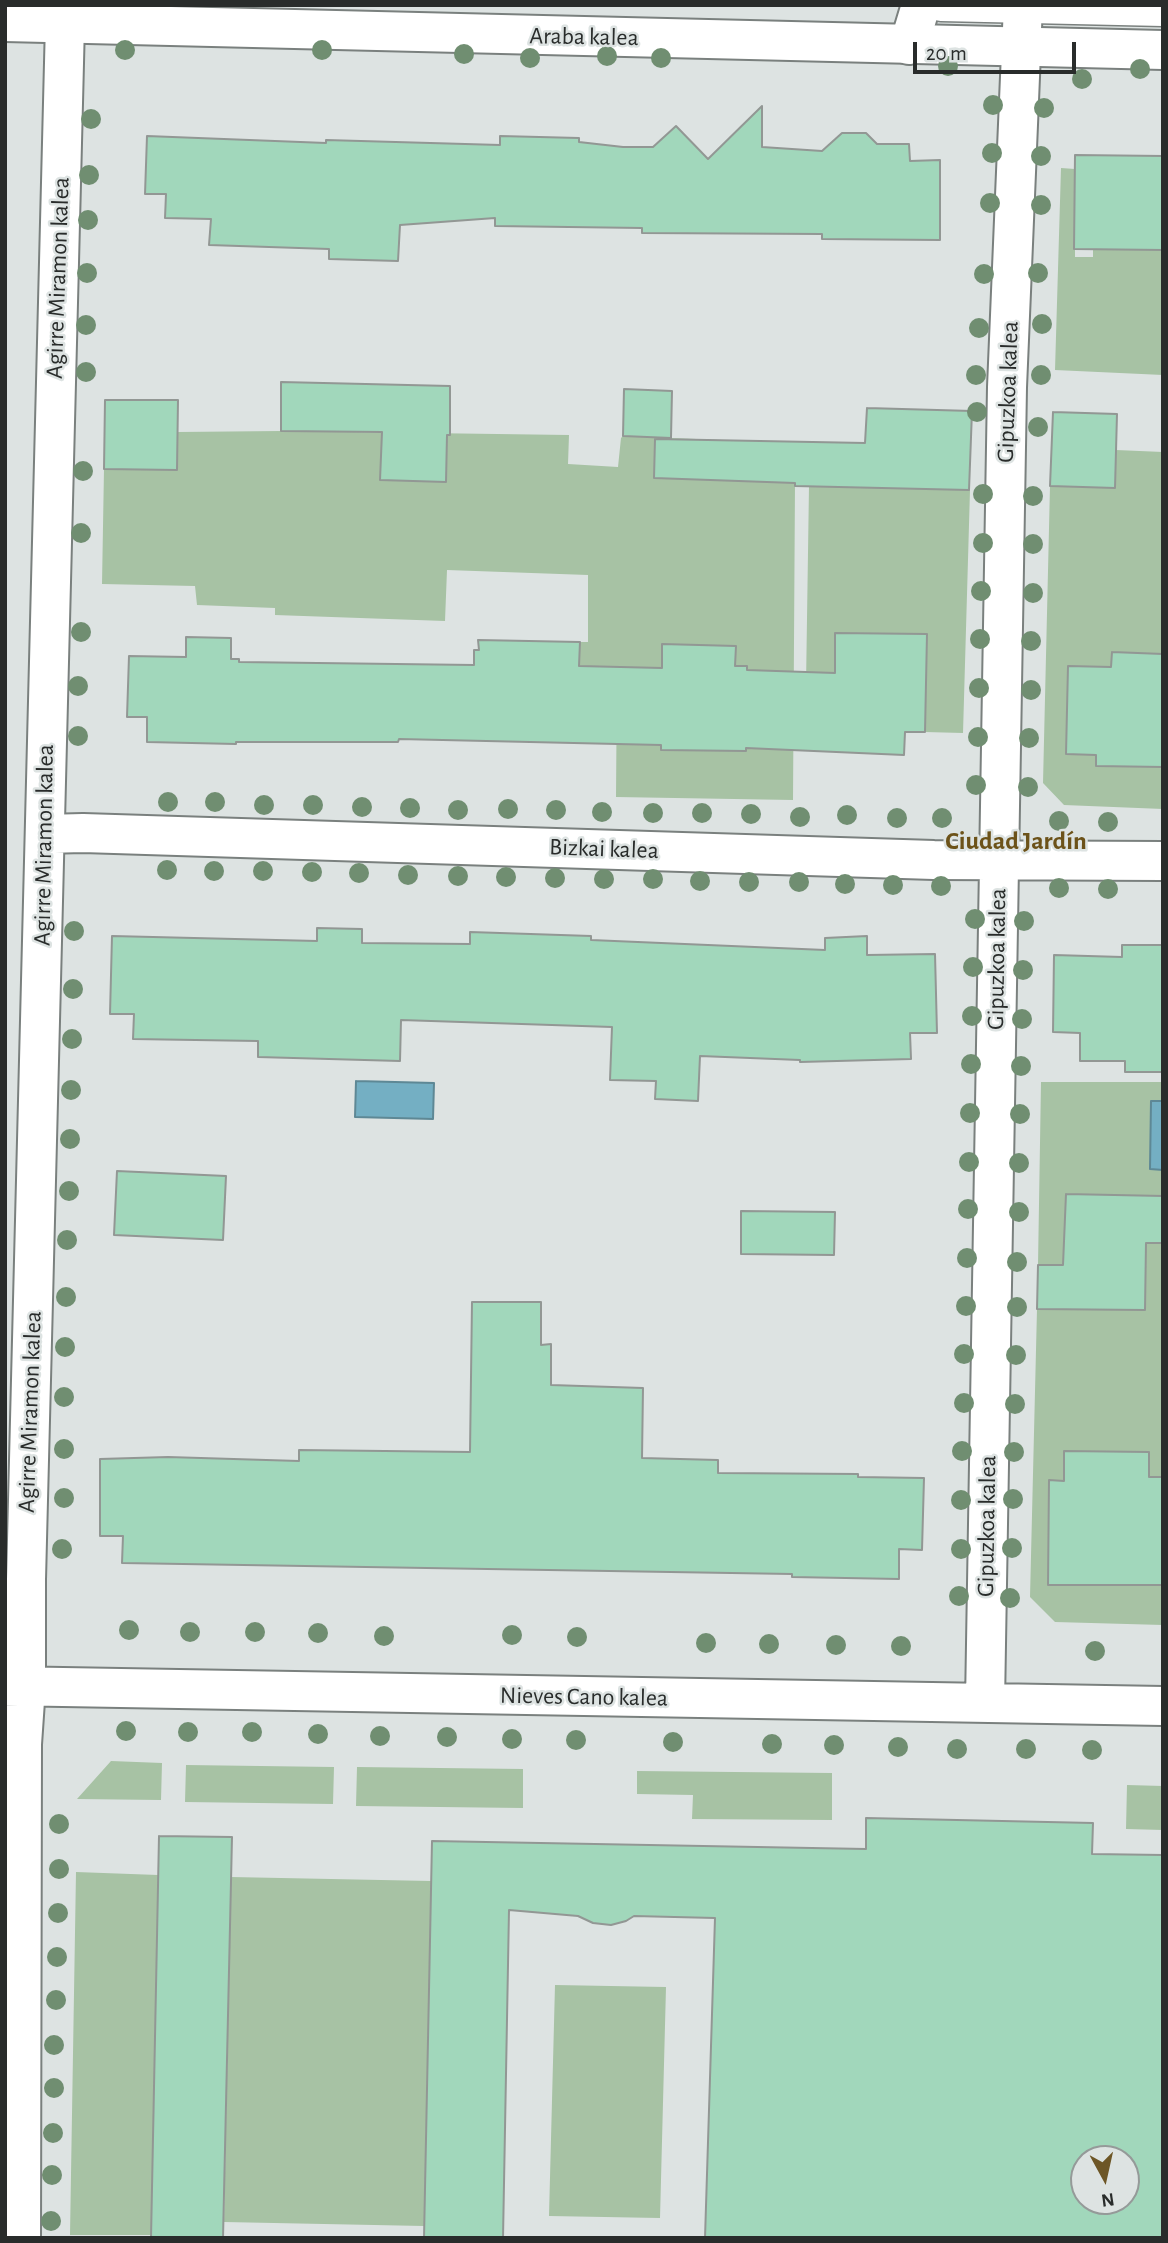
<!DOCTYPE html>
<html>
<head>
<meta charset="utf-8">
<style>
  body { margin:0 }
  #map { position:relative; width:1168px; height:2243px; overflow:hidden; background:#dde3e2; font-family:"Alegreya Sans",sans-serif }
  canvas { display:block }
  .frame { position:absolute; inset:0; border:7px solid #292c2b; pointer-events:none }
  .north { position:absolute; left:1070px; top:2145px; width:70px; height:70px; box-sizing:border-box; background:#dde3e2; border:2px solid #959a99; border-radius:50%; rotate:172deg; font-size:19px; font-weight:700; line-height:28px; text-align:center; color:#292c2b }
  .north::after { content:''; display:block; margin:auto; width:24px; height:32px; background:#6d5626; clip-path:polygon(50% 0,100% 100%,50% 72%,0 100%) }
  .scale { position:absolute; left:913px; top:42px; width:163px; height:32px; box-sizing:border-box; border:4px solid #292c2b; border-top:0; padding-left:9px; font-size:21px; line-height:24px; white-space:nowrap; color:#292c2b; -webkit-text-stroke:5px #dde3e2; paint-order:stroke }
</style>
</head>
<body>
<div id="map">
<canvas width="1168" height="2243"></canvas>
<div class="frame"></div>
<div class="north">N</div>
<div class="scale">20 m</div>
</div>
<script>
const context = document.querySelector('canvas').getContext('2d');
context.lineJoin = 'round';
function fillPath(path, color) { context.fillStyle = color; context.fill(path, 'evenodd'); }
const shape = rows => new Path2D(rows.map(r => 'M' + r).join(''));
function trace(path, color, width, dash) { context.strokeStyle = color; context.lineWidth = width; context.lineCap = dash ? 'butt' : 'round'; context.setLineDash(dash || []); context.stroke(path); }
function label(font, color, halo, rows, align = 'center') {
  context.font = font + ' "Alegreya Sans",sans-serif'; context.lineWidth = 5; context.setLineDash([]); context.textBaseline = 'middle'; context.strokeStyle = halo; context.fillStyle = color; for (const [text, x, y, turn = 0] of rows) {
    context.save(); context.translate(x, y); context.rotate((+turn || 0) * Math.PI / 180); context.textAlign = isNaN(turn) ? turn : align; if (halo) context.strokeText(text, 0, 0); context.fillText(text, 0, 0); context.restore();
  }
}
fillPath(shape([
  [1061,168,1075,169,1075,257,1093,257,1093,249,1163,250,1163,375,1055,370],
  [281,431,569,435,568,464,618,467,621,438,623,436,721,440,795,483,793,800,616,797,617,667,579,666,580,642,588,642,588,575,447,570,445,621,275,615,275,608,197,605,195,586,102,584,104,469,177,470,178,432],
  [1116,450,1163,452,1163,809,1064,805,1043,783,1050,486],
  [809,486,970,490,963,733,925,732,927,634,836,633,835,673,824,672,824,685,806,685],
  [1041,1082,1163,1082,1163,1625,1055,1622,1030,1597,1037,1309,1145,1309,1146,1266,1038,1265],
  [111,1761,162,1763,161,1800,77,1799],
  [186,1765,334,1767,333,1804,185,1802],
  [357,1767,523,1769,523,1808,356,1806],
  [637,1771,832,1773,832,1820,692,1819,693,1795,637,1794],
  [1127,1785,1163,1786,1163,1830,1126,1829],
  [76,1872,158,1875,151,2235,70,2235],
  [231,1877,431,1881,424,2226,224,2222],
  [555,1985,666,1987,660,2218,549,2216]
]), '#a7c2a4');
const water = shape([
  [356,1081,434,1083,433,1119,355,1117,356,1081],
  [1151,1101,1163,1101,1163,1170,1150,1169,1151,1101]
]);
fillPath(water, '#74afc3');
trace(water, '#5e8895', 2);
const building = shape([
  [762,106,762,147,822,151,842,133,866,133,877,144,909,144,910,161,940,160,940,240,822,239,822,234,642,233,642,228,495,226,495,218,400,225,398,261,329,259,329,249,209,245,211,219,165,218,166,194,145,194,147,136,326,143,326,140,500,145,500,136,579,138,579,142,623,147,653,147,676,126,708,159,762,106],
  [1075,155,1163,156,1163,250,1074,249,1075,155],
  [281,382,450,386,450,435,447,435,446,482,380,480,382,432,281,431,281,382],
  [624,389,672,391,671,438,623,436,624,389],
  [105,400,178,400,177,470,104,469,105,400],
  [867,408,972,411,969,490,795,486,795,483,654,478,655,439,865,443,867,408],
  [1053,412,1117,414,1115,488,1050,486,1053,412],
  [835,633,927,634,925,732,905,732,904,755,746,748,746,751,661,750,661,745,399,739,398,742,236,742,236,744,147,742,147,717,127,717,129,656,186,657,186,637,231,638,231,659,239,659,239,662,474,665,474,650,479,650,478,640,580,642,579,666,662,668,662,644,736,646,735,666,747,666,747,670,835,673,835,633],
  [1112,652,1163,654,1163,767,1096,766,1096,755,1066,754,1068,666,1111,667,1112,652],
  [317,928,362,929,362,943,470,944,470,932,591,936,591,940,825,950,825,938,867,936,867,955,935,954,937,1033,910,1033,911,1059,800,1062,800,1060,700,1056,698,1101,655,1099,656,1081,610,1080,612,1027,401,1020,400,1061,258,1057,258,1041,133,1039,134,1014,110,1014,112,936,317,941,317,928],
  [1122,945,1163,945,1163,1072,1125,1072,1125,1061,1080,1061,1080,1033,1053,1032,1054,955,1122,957,1122,945],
  [117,1171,226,1176,223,1240,114,1235,117,1171],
  [1066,1194,1163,1196,1163,1243,1146,1243,1145,1310,1037,1309,1038,1265,1063,1265,1066,1194],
  [741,1211,835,1212,834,1255,741,1254,741,1211],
  [472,1302,541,1302,541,1345,551,1344,551,1385,643,1388,642,1458,718,1460,718,1473,858,1474,858,1477,924,1478,922,1550,899,1549,899,1579,792,1577,792,1574,122,1563,123,1536,100,1536,100,1459,168,1457,299,1461,299,1450,470,1452,472,1302],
  [1064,1451,1149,1452,1149,1477,1163,1477,1163,1585,1048,1585,1049,1480,1064,1481,1064,1451],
  [866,1818,1093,1823,1092,1854,1163,1855,1163,2238,705,2238,715,1918,634,1916,626,1921,611,1925,593,1923,578,1916,509,1910,503,2238,424,2238,432,1841,866,1849,866,1818],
  [1084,2159,1126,2159,1126,2201,1084,2201,1084,2159],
  [159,1836,232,1837,223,2238,151,2238,159,1836]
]);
fillPath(building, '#a1d7bb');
trace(building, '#929794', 2);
const lane = shape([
  [941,5,1163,10]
]);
const street = shape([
  [909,45,921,5],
  [45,834,83,833,934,860,1163,861],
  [5,1686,1163,1706],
  [985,1703,1007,387,1023,5],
  [21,2238,22,1744,26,1686,26,1579,65,23]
]);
const secondary = shape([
  [5,22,1163,50]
]);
trace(lane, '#7a807e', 35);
trace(street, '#7a807e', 42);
trace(secondary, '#7a807e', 42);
trace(lane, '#fff', 32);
trace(street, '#fff', 38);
trace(secondary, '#fff', 38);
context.fillStyle = '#708e71';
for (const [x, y] of [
  [125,50],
  [322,50],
  [464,54],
  [607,56],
  [530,58],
  [661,58],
  [948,66],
  [1140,69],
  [1082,79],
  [993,105],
  [1044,108],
  [91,119],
  [992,153],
  [1041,156],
  [89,175],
  [990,203],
  [1041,205],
  [88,220],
  [87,273],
  [1038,273],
  [984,274],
  [1042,324],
  [86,325],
  [979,328],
  [86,372],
  [976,375],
  [1041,375],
  [977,412],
  [1038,427],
  [83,471],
  [983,494],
  [1033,496],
  [81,533],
  [983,543],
  [1033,544],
  [981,591],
  [1033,593],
  [81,632],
  [980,639],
  [1031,641],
  [78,686],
  [979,688],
  [1031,690],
  [78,736],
  [978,737],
  [1029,738],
  [976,785],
  [1028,787],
  [168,802],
  [215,802],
  [264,805],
  [313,805],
  [362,807],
  [410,808],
  [508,809],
  [458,810],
  [556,810],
  [602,812],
  [653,813],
  [702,813],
  [751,814],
  [847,815],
  [800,817],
  [897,818],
  [942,818],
  [1059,821],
  [1108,822],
  [167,870],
  [214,871],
  [263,871],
  [312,872],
  [359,873],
  [408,875],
  [458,876],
  [506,877],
  [555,878],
  [604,879],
  [653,879],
  [700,881],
  [749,882],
  [799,882],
  [845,884],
  [893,885],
  [941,886],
  [1059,888],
  [1108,889],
  [975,919],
  [1024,921],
  [74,931],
  [973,967],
  [1023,970],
  [73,989],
  [972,1016],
  [1022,1019],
  [72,1039],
  [971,1064],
  [1021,1066],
  [71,1090],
  [970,1113],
  [1020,1114],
  [70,1139],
  [969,1162],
  [1019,1163],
  [69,1191],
  [968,1209],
  [1019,1212],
  [67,1240],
  [967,1258],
  [1017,1262],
  [66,1297],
  [966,1306],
  [1017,1307],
  [65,1347],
  [964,1354],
  [1016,1355],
  [64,1397],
  [964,1403],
  [1015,1404],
  [64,1449],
  [962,1451],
  [1014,1452],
  [64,1498],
  [1013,1499],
  [961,1500],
  [1012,1548],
  [62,1549],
  [961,1549],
  [959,1596],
  [1010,1598],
  [129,1630],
  [190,1632],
  [255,1632],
  [318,1633],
  [512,1635],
  [384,1636],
  [577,1637],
  [706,1643],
  [769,1644],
  [836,1645],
  [901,1646],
  [1095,1651],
  [126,1731],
  [188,1732],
  [252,1732],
  [318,1734],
  [380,1736],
  [447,1737],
  [512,1739],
  [576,1740],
  [673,1742],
  [772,1744],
  [834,1745],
  [898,1747],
  [957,1749],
  [1026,1749],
  [1092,1750],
  [59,1824],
  [59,1869],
  [58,1913],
  [57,1957],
  [56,2000],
  [54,2045],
  [54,2088],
  [53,2133],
  [52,2175],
  [51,2221]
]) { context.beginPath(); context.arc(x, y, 10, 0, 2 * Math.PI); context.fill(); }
label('24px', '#292c2b', '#dde3e2', [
  ["Araba kalea",584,37,1],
  ["Agirre Miramon kalea",58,278,-88],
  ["Gipuzkoa kalea",1008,392,-88],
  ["Agirre Miramon kalea",44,845,-89],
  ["Bizkai kalea",604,849,2],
  ["Gipuzkoa kalea",997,959,-89],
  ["Agirre Miramon kalea",30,1412,-88],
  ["Gipuzkoa kalea",987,1526,-89],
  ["Nieves Cano kalea",584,1697,1]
]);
label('bold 26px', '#6c5219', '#dde3e2', [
  ["Ciudad Jardín",1016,841]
]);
</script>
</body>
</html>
